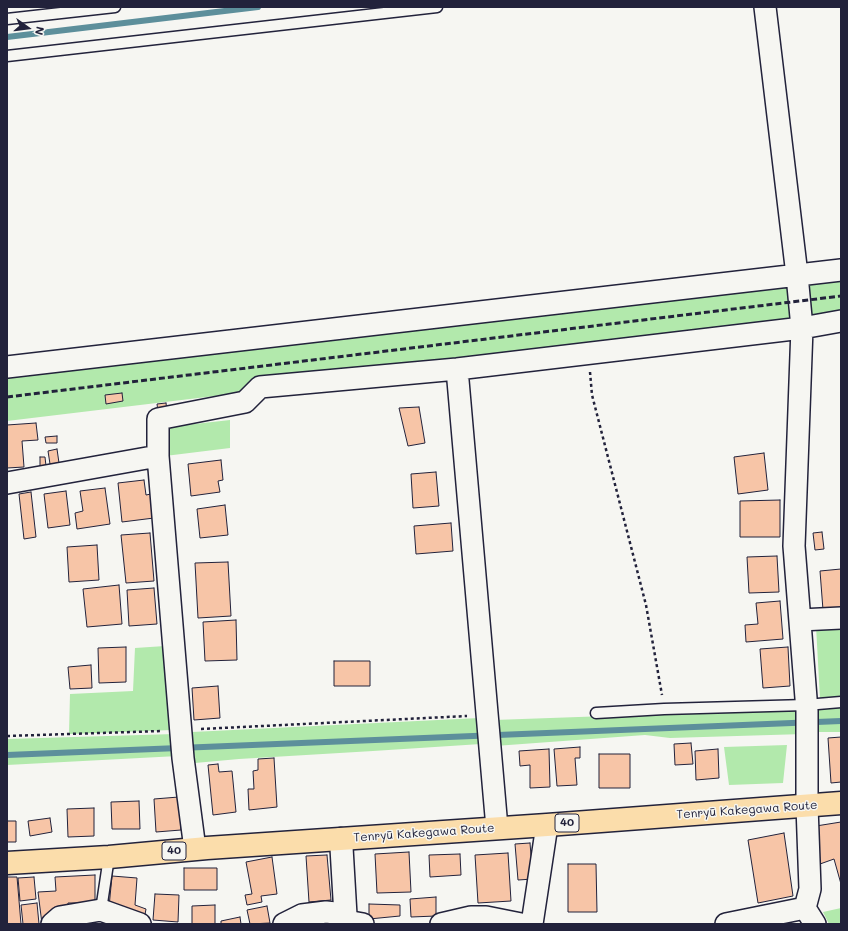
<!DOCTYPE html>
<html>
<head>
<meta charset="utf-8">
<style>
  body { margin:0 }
  #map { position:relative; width:848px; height:931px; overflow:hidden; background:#f6f6f2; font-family:Mali,sans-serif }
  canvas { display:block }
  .frame { position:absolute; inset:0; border:8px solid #22223b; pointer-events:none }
  .north { position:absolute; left:8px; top:8px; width:40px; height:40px; -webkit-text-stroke:3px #f6f6f2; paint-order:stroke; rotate:104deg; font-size:11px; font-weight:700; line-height:16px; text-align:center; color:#22223b }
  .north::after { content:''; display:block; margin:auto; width:14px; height:18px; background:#22223b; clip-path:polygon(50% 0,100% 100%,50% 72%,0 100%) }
</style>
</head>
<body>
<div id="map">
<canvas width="848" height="931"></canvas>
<div class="frame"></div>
<div class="north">N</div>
</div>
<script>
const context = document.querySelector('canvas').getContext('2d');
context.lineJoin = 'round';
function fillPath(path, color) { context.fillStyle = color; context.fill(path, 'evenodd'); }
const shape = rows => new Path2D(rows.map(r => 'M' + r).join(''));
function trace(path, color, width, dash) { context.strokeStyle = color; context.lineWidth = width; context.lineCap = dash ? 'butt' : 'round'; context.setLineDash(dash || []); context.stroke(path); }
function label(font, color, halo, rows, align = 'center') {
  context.font = font + ' Mali,sans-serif'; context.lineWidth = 3; context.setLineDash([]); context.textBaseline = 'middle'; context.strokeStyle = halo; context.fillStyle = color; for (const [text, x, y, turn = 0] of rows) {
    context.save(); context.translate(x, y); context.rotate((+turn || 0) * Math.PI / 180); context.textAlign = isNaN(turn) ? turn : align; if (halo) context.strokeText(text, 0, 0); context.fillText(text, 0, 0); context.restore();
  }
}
fillPath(shape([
  [841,273,841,318,739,333,7,421,7,374],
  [230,420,230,448,165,456,168,427],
  [841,622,841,697,820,699,816,626],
  [165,646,172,730,69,734,70,694,133,691,135,648],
  [841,707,841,732,813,732,814,710],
  [804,709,804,734,670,738,645,735,495,746,494,720],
  [479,718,481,744,373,751,239,759,195,763,192,732],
  [175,734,178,756,7,765,7,739],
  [787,745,783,783,729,785,724,747],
  [841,908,841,924,829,924,823,912]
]), '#b2e9ac');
trace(shape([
  [7,37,258,7],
  [7,755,841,721]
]), '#5d8f9b', 6);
const building = shape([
  [122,393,123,401,106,404,105,395,122,393],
  [166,403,167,411,158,412,157,404,166,403],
  [419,407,425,443,408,446,399,408,419,407],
  [36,423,38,440,22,441,24,467,7,468,7,425,36,423],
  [57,436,57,443,46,443,45,437,57,436],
  [57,449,59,463,50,464,48,451,57,449],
  [764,453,768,490,738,494,734,457,764,453],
  [40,457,45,457,46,466,40,466,40,457],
  [221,460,223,480,218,481,220,492,191,496,188,464,221,460],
  [436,472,439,506,413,508,411,474,436,472],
  [144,480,146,495,151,494,154,518,122,522,118,483,144,480],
  [105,488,110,524,77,529,75,513,83,511,80,491,105,488],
  [66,491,70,525,48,528,44,494,66,491],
  [31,492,36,537,24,539,19,494,31,492],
  [780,500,780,537,740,537,740,501,780,500],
  [225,505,228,535,200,538,197,509,225,505],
  [451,523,453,551,416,554,414,526,451,523],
  [822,532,824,549,815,550,813,533,822,532],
  [150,533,154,581,126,583,121,535,150,533],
  [97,545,99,580,69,582,67,547,97,545],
  [777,556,779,592,749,593,747,557,777,556],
  [228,562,231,616,198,618,195,563,228,562],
  [841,569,841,609,823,610,820,571,841,569],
  [119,585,122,624,87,627,83,589,119,585],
  [154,588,157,624,129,626,127,590,154,588],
  [780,601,783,639,746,642,745,625,758,624,756,603,780,601],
  [236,620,237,660,205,661,203,622,236,620],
  [126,647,126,682,99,683,98,648,126,647],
  [788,647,790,686,763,688,760,649,788,647],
  [334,661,370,661,370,686,334,686,334,661],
  [91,665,92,688,70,689,68,667,91,665],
  [218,686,220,718,194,720,192,688,218,686],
  [841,737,841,782,831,783,828,738,841,737],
  [691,743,693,764,675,765,674,744,691,743],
  [580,747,580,758,575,758,577,785,557,786,554,749,580,747],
  [549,749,550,787,530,788,530,765,520,766,519,751,549,749],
  [718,749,719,778,696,780,695,751,718,749],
  [599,754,630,754,630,788,599,788,599,754],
  [274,758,277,807,249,810,248,789,254,789,253,771,258,770,258,759,274,758],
  [218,764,219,772,232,771,236,812,213,815,208,765,218,764],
  [179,797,181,830,156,832,154,799,179,797],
  [139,801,140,829,112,829,111,802,139,801],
  [94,808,94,836,68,837,67,809,94,808],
  [50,818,52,832,30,836,28,821,50,818],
  [7,821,16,821,16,842,7,842,7,821],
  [841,822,841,884,834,859,820,864,816,826,841,822],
  [784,833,793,896,758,903,748,840,784,833],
  [530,843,533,879,518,880,515,844,530,843],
  [409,852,411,892,377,893,375,854,409,852],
  [508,853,511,901,478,903,475,855,508,853],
  [460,854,461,875,430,877,429,855,460,854],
  [327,855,331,900,309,902,306,856,327,855],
  [272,857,277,894,261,896,262,902,247,905,245,895,252,894,246,862,272,857],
  [568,864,596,864,597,912,568,912,568,864],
  [184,868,217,868,217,890,184,890,184,868],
  [95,875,95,903,68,903,67,912,42,924,38,892,56,891,55,877,95,875],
  [112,876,137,878,135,905,146,909,144,920,109,907,112,876],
  [7,877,17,877,21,924,7,924,7,877],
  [34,877,36,899,20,901,18,878,34,877],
  [155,894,179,895,178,922,153,920,155,894],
  [436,897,436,916,411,917,410,899,436,897],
  [37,903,39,924,23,924,21,905,37,903],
  [369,904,400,905,400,916,369,919,369,904],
  [215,905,215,924,192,924,192,906,215,905],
  [267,906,270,923,250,924,247,910,267,906],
  [240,917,241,924,221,924,221,921,240,917]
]);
fillPath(building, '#f7c5a7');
trace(building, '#22223b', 1);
const lane = shape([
  [7,19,115,7],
  [7,56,437,7],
  [596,713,664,709,806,705,841,702],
  [101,910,109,857]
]);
const street = shape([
  [765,7,797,275,802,328,794,546,807,711,807,806,810,889,805,908,815,924],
  [7,367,841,270],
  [457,369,497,828],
  [158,456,158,419,245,402,260,387,457,369,802,328,841,321],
  [7,483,158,456,183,758,195,849],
  [800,620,841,618],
  [346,921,363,924],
  [52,924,60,917,101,910,140,924],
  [284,924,302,915,326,912,345,914],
  [441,924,471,917,486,917,521,924],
  [532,924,547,825],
  [726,924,805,908]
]);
const secondary = shape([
  [341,839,346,924]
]);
const primary = shape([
  [7,863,109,857,207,848,547,825,841,803]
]);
trace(lane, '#22223b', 13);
trace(street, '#22223b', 24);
trace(secondary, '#22223b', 25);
trace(primary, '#22223b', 25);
trace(shape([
  [590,372,592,395,646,605,662,695],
  [201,729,467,716],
  [7,736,162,731]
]), '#22223b', 2.5, [3, 3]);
trace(lane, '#f6f6f2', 10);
trace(street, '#f6f6f2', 21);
trace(secondary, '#f6f6f2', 22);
trace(primary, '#fbddab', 22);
trace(shape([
  [7,397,841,296]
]), '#22223b', 3, [6, 3]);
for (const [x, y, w] of [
  [567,823,24],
  [174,851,24]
]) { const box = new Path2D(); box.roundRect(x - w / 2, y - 9, w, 18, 3); context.fillStyle = '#f6f6f2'; context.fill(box); trace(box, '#22223b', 1); }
label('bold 11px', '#22223b', null, [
  ["40",567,823],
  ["40",174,851]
]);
label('12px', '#22223b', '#f6f6f2', [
  ["Tenryū Kakegawa Route",747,810,-4],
  ["Tenryū Kakegawa Route",424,833,-4]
]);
</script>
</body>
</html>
